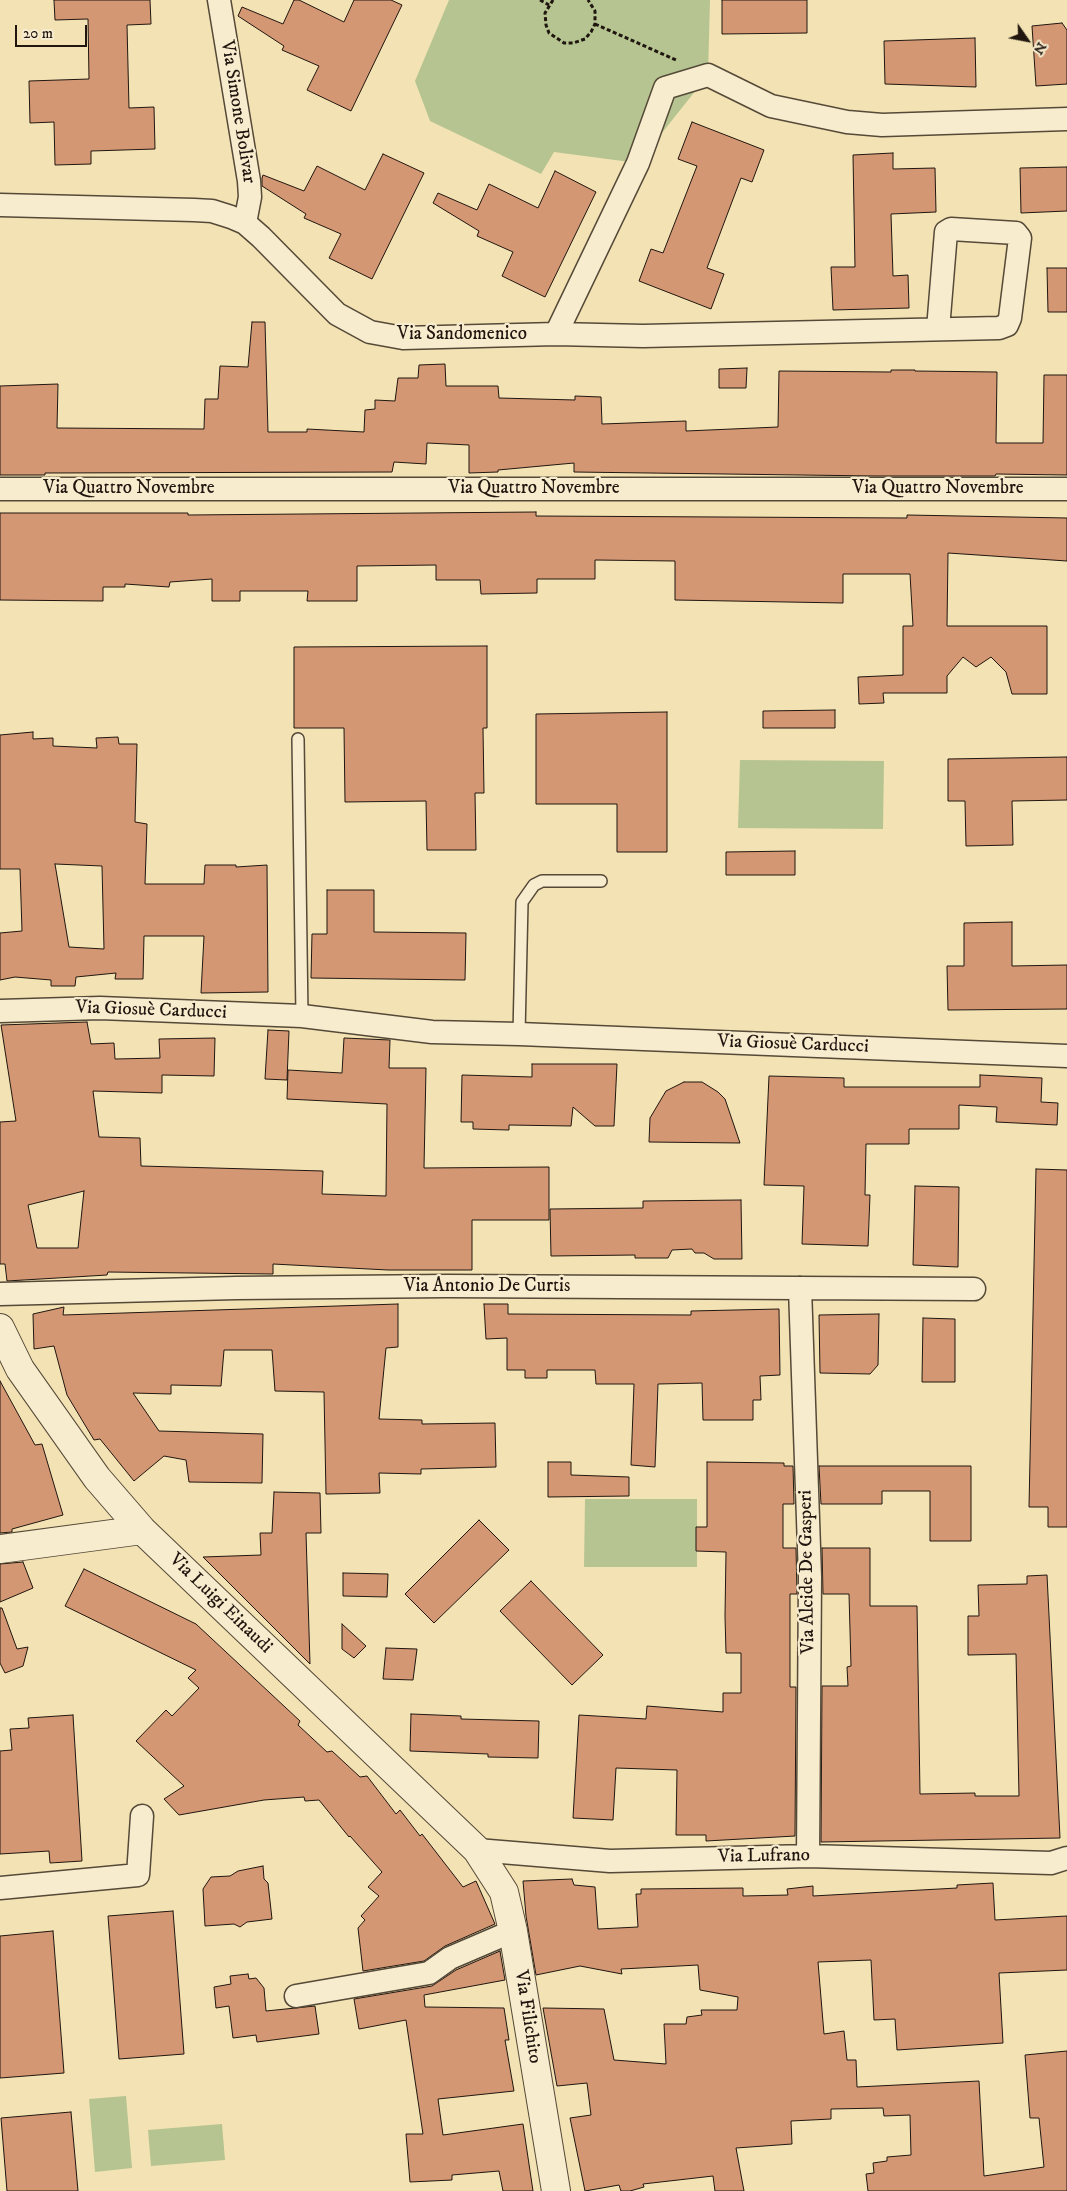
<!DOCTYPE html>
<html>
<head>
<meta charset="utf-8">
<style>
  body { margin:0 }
  #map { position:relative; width:1067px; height:2191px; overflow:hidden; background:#f3e2b3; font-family:"IM FELL DW Pica",serif }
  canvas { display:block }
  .north { position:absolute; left:1002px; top:15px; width:50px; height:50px; -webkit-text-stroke:4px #f7ecce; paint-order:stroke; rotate:123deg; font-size:14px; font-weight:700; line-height:20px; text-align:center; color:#20160f }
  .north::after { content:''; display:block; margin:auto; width:18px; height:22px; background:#20160f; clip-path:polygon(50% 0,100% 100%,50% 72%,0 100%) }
  .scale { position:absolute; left:15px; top:25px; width:72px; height:22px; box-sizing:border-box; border:2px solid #20160f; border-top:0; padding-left:6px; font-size:15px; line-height:18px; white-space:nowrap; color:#20160f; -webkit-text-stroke:4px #f7ecce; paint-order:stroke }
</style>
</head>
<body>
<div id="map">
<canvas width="1067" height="2191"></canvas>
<div class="north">N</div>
<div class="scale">20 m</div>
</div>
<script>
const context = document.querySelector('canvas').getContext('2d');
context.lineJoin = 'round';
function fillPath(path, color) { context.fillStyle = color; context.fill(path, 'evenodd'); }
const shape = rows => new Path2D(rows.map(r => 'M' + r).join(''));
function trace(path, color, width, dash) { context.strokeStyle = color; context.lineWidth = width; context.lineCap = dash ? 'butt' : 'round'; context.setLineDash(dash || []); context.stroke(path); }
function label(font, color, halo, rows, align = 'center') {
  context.font = font + ' "IM FELL DW Pica",serif'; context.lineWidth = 4.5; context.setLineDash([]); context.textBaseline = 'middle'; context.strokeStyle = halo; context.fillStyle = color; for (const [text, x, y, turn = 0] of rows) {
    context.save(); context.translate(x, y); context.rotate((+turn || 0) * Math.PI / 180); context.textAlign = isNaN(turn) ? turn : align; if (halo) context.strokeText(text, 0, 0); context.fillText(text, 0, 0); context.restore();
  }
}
fillPath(shape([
  [449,0,710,0,708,75,638,163,554,152,541,174,430,121,415,81],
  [740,760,884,761,883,829,738,828],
  [585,1499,697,1499,697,1567,584,1567],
  [126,2096,132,2168,95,2172,89,2099],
  [222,2124,225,2160,151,2166,148,2130]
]), '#b5c491');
const building = shape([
  [54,0,150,0,151,24,127,25,129,108,154,107,155,149,91,151,91,164,55,165,54,122,30,123,29,81,89,79,88,19,55,20,54,0],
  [294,0,299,0,344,22,354,0,391,0,402,5,351,111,307,90,319,66,282,50,284,46,238,16,242,7,283,24,294,0],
  [722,0,807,0,807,33,722,34,722,0],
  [1062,23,1067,30,1067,84,1036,86,1032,26,1062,23],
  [975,38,976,87,885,84,884,41,975,38],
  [692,122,764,150,752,182,741,178,707,268,724,274,711,309,639,281,651,249,663,253,697,166,678,159,692,122],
  [893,153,893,169,935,168,936,212,891,214,893,276,908,275,909,308,833,310,831,267,855,267,853,155,893,153],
  [383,154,424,173,372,279,329,258,341,234,304,218,306,214,262,186,262,178,263,175,304,191,317,166,365,190,383,154],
  [1067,167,1067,211,1021,213,1020,168,1067,167],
  [555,171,596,192,545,297,502,276,513,252,477,236,479,231,433,203,438,193,477,210,489,184,538,208,555,171],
  [1047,268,1067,268,1067,312,1048,312,1047,268],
  [252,322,265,322,268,432,307,432,307,429,364,432,365,410,375,409,375,400,395,401,398,378,418,378,419,365,445,364,446,386,498,386,499,398,575,400,575,396,601,397,602,424,686,421,686,431,778,427,779,371,891,372,891,370,915,370,915,371,997,372,996,443,1043,443,1044,375,1067,375,1067,475,996,474,995,476,876,476,574,472,574,463,498,470,498,472,469,473,469,445,427,443,426,464,394,462,392,472,45,473,45,475,0,475,0,386,58,384,57,428,204,429,205,399,218,399,220,366,248,367,252,322],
  [747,368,746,388,719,388,719,369,747,368],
  [536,512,536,516,907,518,907,515,1067,518,1067,561,948,553,947,626,1047,626,1047,694,1012,694,1006,672,991,657,976,667,963,657,947,676,947,693,883,693,884,703,859,704,858,677,903,675,903,626,913,626,910,574,843,574,843,603,675,600,675,561,595,560,595,579,537,579,537,593,481,594,480,580,436,580,436,565,357,566,357,601,307,601,308,591,240,591,240,601,212,601,212,579,170,582,169,587,125,584,125,587,103,587,103,601,0,600,0,513,188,513,188,515,536,512],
  [487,646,487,728,483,728,484,793,475,793,476,850,427,850,426,801,345,802,344,728,294,728,294,647,487,646],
  [835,710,835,728,763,728,763,711,835,710],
  [667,712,667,852,617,852,617,804,536,804,536,714,667,712],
  [33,732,33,739,53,738,53,746,97,748,96,738,118,737,119,744,137,744,135,822,147,824,145,884,204,884,205,865,236,865,236,867,267,865,268,992,201,993,204,936,144,936,143,979,115,979,116,973,76,977,75,986,51,986,51,980,15,977,0,980,0,933,22,931,20,869,0,869,0,735,33,732],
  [55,864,102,866,104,949,69,947,55,864],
  [1067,757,1067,800,1012,801,1013,845,966,846,965,801,948,801,948,759,1067,757],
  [795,851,795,875,726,875,726,852,795,851],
  [327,890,374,890,374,932,466,933,465,980,311,978,312,934,327,934,327,890],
  [1012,922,1012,966,1067,965,1067,1009,948,1010,947,966,964,966,964,923,1012,922],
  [87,1022,91,1044,114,1043,115,1059,160,1058,159,1039,215,1038,214,1076,162,1075,162,1093,93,1091,99,1137,140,1138,141,1166,323,1171,322,1194,386,1196,387,1104,287,1099,288,1070,342,1073,344,1038,390,1040,389,1068,426,1068,424,1168,549,1167,549,1220,472,1220,472,1270,388,1270,273,1264,273,1274,108,1272,107,1275,7,1281,5,1264,0,1264,0,1122,16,1121,1,1025,87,1022],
  [84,1191,78,1248,37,1248,28,1205,84,1191],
  [268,1030,289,1031,287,1080,265,1079,268,1030],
  [532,1064,617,1064,614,1126,595,1126,573,1107,571,1126,509,1125,509,1130,473,1129,473,1122,461,1122,462,1075,532,1077,532,1064],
  [980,1075,1042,1078,1041,1102,1058,1103,1057,1125,996,1122,997,1107,959,1105,959,1129,909,1129,909,1144,866,1144,865,1195,870,1195,868,1246,802,1244,804,1186,764,1185,769,1076,844,1078,844,1087,980,1087,980,1075],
  [684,1082,702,1082,718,1092,725,1099,740,1143,649,1142,650,1118,666,1091,684,1082],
  [1036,1169,1067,1170,1067,1527,1048,1527,1048,1507,1029,1507,1036,1169],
  [915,1186,959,1187,958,1267,913,1265,915,1186],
  [741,1200,742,1259,714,1259,704,1253,695,1253,692,1249,672,1250,668,1258,635,1258,635,1255,551,1256,550,1209,643,1208,643,1201,741,1200],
  [398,1304,398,1347,386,1348,379,1419,422,1420,422,1424,495,1423,496,1467,421,1469,421,1474,379,1473,380,1493,326,1494,324,1392,275,1391,272,1350,224,1350,221,1386,171,1385,171,1394,133,1393,159,1431,263,1434,262,1483,189,1482,186,1460,164,1456,134,1481,100,1439,94,1440,67,1395,54,1346,34,1349,33,1314,64,1307,63,1315,398,1304],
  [484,1304,508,1304,508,1314,691,1315,691,1311,779,1309,780,1375,760,1376,761,1400,753,1400,753,1420,703,1420,702,1383,658,1384,655,1467,631,1465,634,1384,596,1384,595,1370,547,1370,547,1378,525,1378,525,1370,507,1370,507,1338,486,1339,484,1304],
  [879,1314,878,1365,870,1374,820,1373,819,1315,879,1314],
  [923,1318,955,1319,955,1382,922,1382,923,1318],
  [0,1381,35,1445,42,1444,63,1515,12,1529,12,1532,0,1533,0,1381],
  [548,1462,571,1462,571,1475,629,1477,629,1496,548,1497,548,1462],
  [707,1462,784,1463,784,1466,793,1466,794,1504,783,1504,783,1548,796,1548,797,1594,790,1594,790,1687,796,1687,795,1836,706,1841,706,1835,676,1835,677,1770,616,1768,613,1820,573,1818,579,1715,646,1719,647,1706,723,1712,723,1693,741,1693,741,1653,726,1653,725,1616,726,1552,696,1551,696,1527,707,1527,707,1462],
  [819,1466,971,1466,971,1541,930,1541,930,1491,882,1491,882,1504,821,1504,819,1466],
  [274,1492,320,1493,321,1533,306,1533,310,1664,203,1557,261,1555,260,1533,272,1533,274,1492],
  [479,1520,509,1550,434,1623,405,1594,479,1520],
  [822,1548,870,1548,870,1606,917,1606,920,1794,975,1793,975,1796,1019,1796,1016,1654,968,1655,968,1616,979,1616,978,1585,1027,1584,1027,1576,1047,1575,1060,1838,821,1842,822,1686,848,1686,847,1667,851,1666,849,1594,823,1594,822,1548],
  [23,1562,33,1588,0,1602,0,1564,23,1562],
  [84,1569,196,1624,300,1721,298,1725,327,1752,332,1751,360,1777,367,1776,396,1814,400,1810,420,1836,422,1834,463,1887,476,1881,495,1924,445,1946,424,1961,363,1971,358,1928,365,1920,361,1916,379,1896,368,1887,382,1872,350,1836,349,1837,319,1800,305,1801,304,1797,264,1800,179,1815,164,1799,184,1786,136,1741,166,1710,172,1716,199,1688,188,1678,196,1670,65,1606,84,1569],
  [343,1573,388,1574,387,1597,343,1596,343,1573],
  [531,1581,603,1655,572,1685,500,1611,531,1581],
  [0,1608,2,1608,17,1649,28,1647,23,1666,5,1673,0,1663,0,1608],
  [342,1624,366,1646,354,1658,342,1649,342,1624],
  [386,1648,417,1649,413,1680,383,1679,386,1648],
  [411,1714,461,1716,461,1719,539,1721,538,1758,488,1757,488,1754,410,1751,411,1714],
  [73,1715,82,1861,50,1863,49,1851,0,1854,0,1751,12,1750,10,1729,29,1728,28,1718,73,1715],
  [263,1866,264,1879,268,1883,272,1919,247,1922,240,1927,234,1924,205,1926,203,1889,211,1877,230,1876,238,1871,263,1866],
  [572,1879,574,1885,595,1887,598,1929,638,1927,636,1894,641,1894,641,1889,743,1888,743,1896,788,1895,787,1889,813,1886,813,1896,957,1888,957,1885,993,1883,995,1920,1067,1916,1067,1970,999,1973,1003,2043,897,2050,895,2019,874,2020,871,1960,818,1962,824,2034,844,2031,847,2060,856,2060,857,2087,979,2081,984,2176,1044,2167,1039,2118,1030,2118,1025,2055,1067,2051,1067,2191,868,2191,866,2174,874,2173,873,2163,887,2161,887,2157,911,2155,910,2115,884,2116,883,2108,831,2109,831,2119,791,2121,792,2144,736,2148,744,2191,715,2191,713,2176,643,2184,644,2187,630,2191,621,2191,619,2185,585,2191,570,2118,591,2115,587,2083,557,2086,543,2008,604,2009,614,2060,666,2064,664,2024,686,2024,687,2017,702,2015,701,2010,737,2010,738,1997,700,1990,698,1965,621,1969,622,1974,580,1966,536,1975,526,1916,523,1881,572,1879],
  [173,1911,184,2054,119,2059,108,1916,173,1911],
  [53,1931,64,2073,0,2078,0,1936,53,1931],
  [500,1951,505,1980,424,1995,425,2007,504,2008,509,2040,505,2040,514,2091,438,2099,443,2135,523,2124,533,2191,503,2191,499,2171,452,2175,452,2180,410,2182,406,2134,423,2134,406,2020,359,2029,354,1999,432,1986,456,1970,500,1951],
  [248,1974,249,1979,256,1978,264,1988,266,2011,315,2006,319,2034,257,2042,256,2035,233,2038,229,2006,216,2008,214,1987,231,1984,230,1976,248,1974],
  [71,2112,78,2191,7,2191,1,2118,71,2112]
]);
fillPath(building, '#d39774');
trace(building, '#20160f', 1);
const service = shape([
  [298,739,302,1016],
  [519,1034,522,902,534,885,542,881,601,881]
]);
const minor = shape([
  [219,0,249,181,250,197,245,223],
  [0,205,194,210,212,211,231,217,245,223,261,237,337,314,370,332,403,338,556,334,643,336,999,328,1007,325,1010,318,1020,238,1016,233,951,229,946,232,938,329],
  [556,334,638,163,665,88,708,75,771,106,847,122,882,125,1067,119],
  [0,489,1067,489],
  [0,1011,100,1008,302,1016,432,1032,519,1034,1067,1056],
  [800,1288,810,1577,808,1856],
  [0,1294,236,1288,447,1286,974,1289],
  [477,1850,610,1861,808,1856,1051,1863,1067,1858],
  [0,1888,138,1875,142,1816],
  [296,1996,429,1973,450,1958,513,1931]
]);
const tertiary = shape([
  [0,1328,20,1369,97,1478,142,1530,477,1850,504,1892,513,1931,556,2191],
  [0,1549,142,1530]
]);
trace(service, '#554938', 14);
trace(minor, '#554938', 25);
trace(tertiary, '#554938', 30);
trace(shape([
  [540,0,549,5],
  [553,0,545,13,546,25,549,33,564,43,573,43,585,39,591,32,595,24,595,11,588,0],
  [595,24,676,60]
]), '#20160f', 3, [4, 2.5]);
trace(service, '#f7ecce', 11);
trace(minor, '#f7ecce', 22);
trace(tertiary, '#f7ecce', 28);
label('19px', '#20160f', '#f7ecce', [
  ["Via Simone Bolivar",237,112,81],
  ["Via Sandomenico",462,335],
  ["Via Quattro Novembre",129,489],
  ["Via Quattro Novembre",534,489],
  ["Via Quattro Novembre",938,489],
  ["Via Giosuè Carducci",151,1011,2],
  ["Via Giosuè Carducci",793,1045,2],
  ["Via Antonio De Curtis",487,1287],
  ["Via Alcide De Gasperi",808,1572,-91],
  ["Via Luigi Einaudi",220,1604,44],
  ["Via Lufrano",764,1857,-1],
  ["Via Filichito",527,2017,81]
]);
</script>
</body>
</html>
